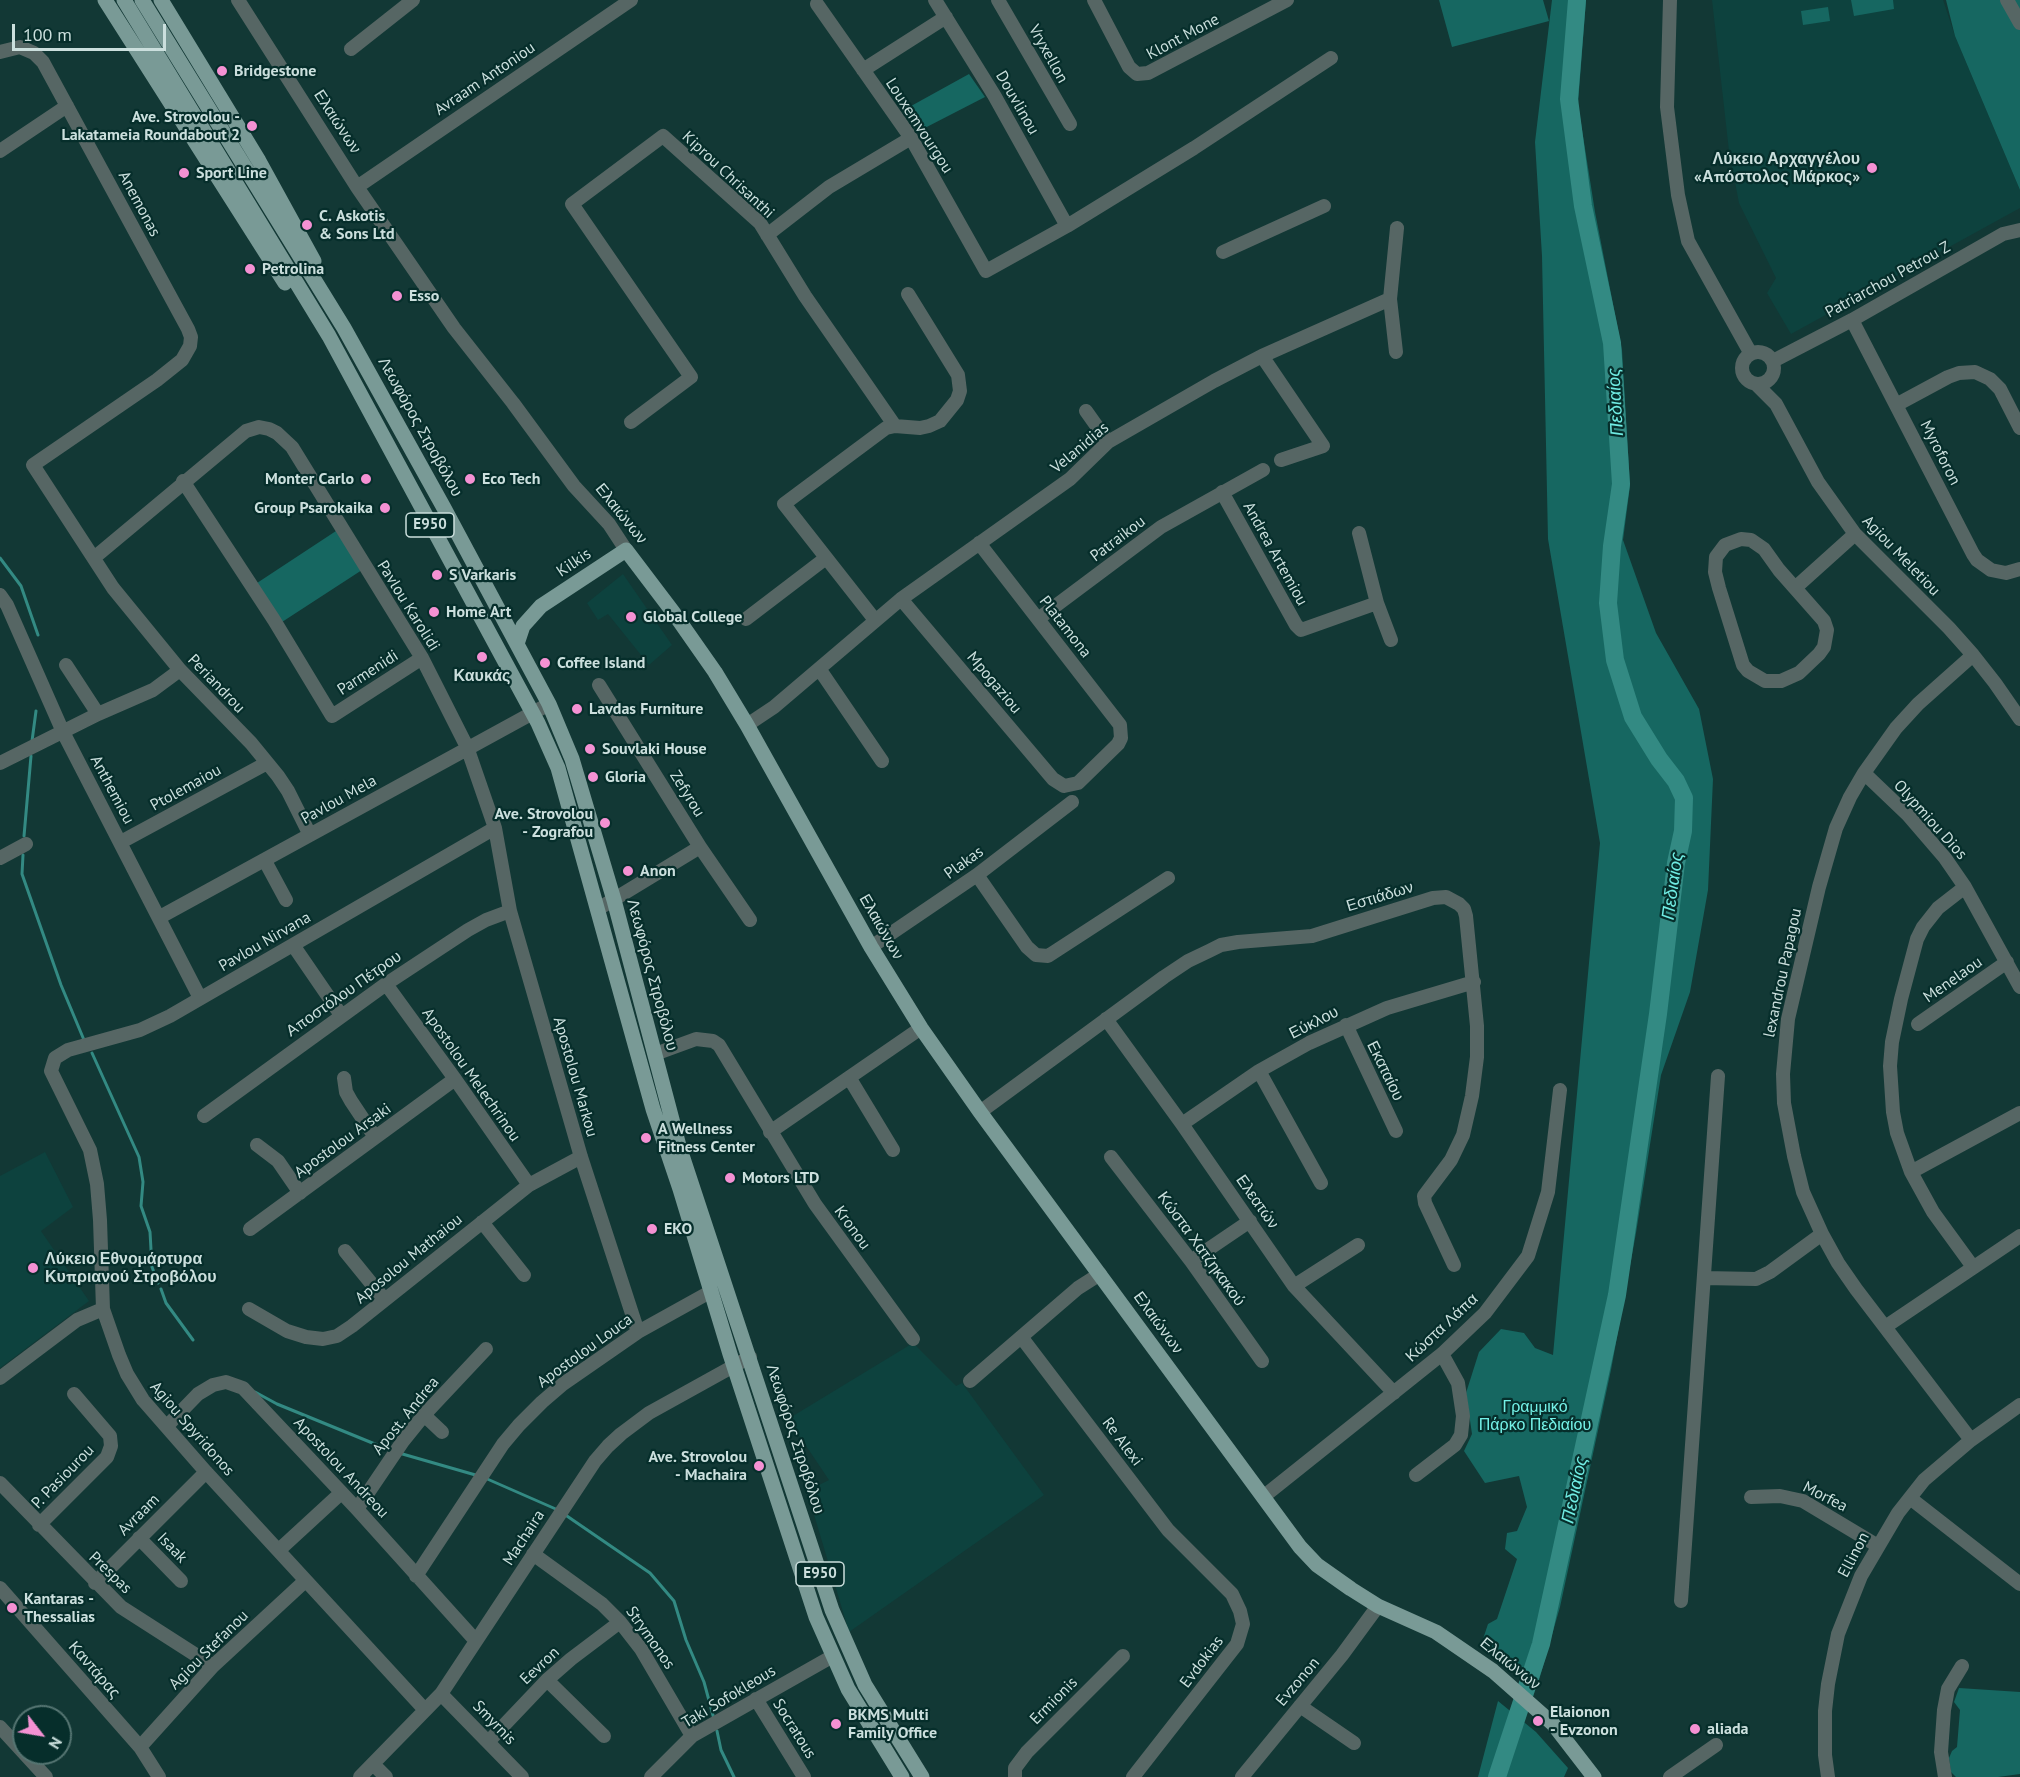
<!DOCTYPE html>
<html>
<head>
<meta charset="utf-8">
<style>
  body { margin:0 }
  #map { position:relative; width:2020px; height:1777px; overflow:hidden; background:#123835; font-family:"PT Sans",sans-serif }
  canvas { display:block }
  .north { position:absolute; left:12px; top:1705px; width:60px; height:60px; box-sizing:border-box; background:#062e2b; border:2px solid #557572; border-radius:50%; rotate:121deg; font-size:16px; font-weight:700; line-height:24px; text-align:center; color:#cbdfdd }
  .north::after { content:''; display:block; margin:auto; width:21px; height:27px; background:#f491d3; clip-path:polygon(50% 0,100% 100%,50% 72%,0 100%) }
  .scale { position:absolute; left:12px; top:24px; width:154px; height:27px; box-sizing:border-box; border:3px solid #cbdfdd; border-top:0; padding-left:8px; font-size:18px; line-height:21px; white-space:nowrap; color:#cbdfdd; -webkit-text-stroke:4px #062e2b; paint-order:stroke }
</style>
</head>
<body>
<div id="map">
<canvas width="2020" height="1777"></canvas>
<div class="north">N</div>
<div class="scale">100 m</div>
</div>
<script>
const context = document.querySelector('canvas').getContext('2d');
context.lineJoin = 'round';
function fillPath(path, color) { context.fillStyle = color; context.fill(path, 'evenodd'); }
const shape = rows => new Path2D(rows.map(r => 'M' + r).join(''));
function trace(path, color, width, dash) { context.strokeStyle = color; context.lineWidth = width; context.lineCap = dash ? 'butt' : 'round'; context.setLineDash(dash || []); context.stroke(path); }
function label(font, color, halo, rows, align = 'center') {
  context.font = font + ' "PT Sans",sans-serif'; context.lineWidth = 4.5; context.setLineDash([]); context.textBaseline = 'middle'; context.strokeStyle = halo; context.fillStyle = color; for (const [text, x, y, turn = 0] of rows) {
    context.save(); context.translate(x, y); context.rotate((+turn || 0) * Math.PI / 180); context.textAlign = isNaN(turn) ? turn : align; if (halo) context.strokeText(text, 0, 0); context.fillText(text, 0, 0); context.restore();
  }
}
fillPath(shape([
  [1712,0,1943,0,1955,36,2020,190,2020,208,1791,334,1767,293,1776,278,1739,203,1729,151],
  [623,574,672,645,649,665,608,614,598,620,587,603],
  [45,1152,73,1207,41,1231,89,1301,0,1368,0,1176],
  [913,1343,956,1386,962,1383,1044,1495,849,1632,807,1491,829,1480,788,1419]
]), '#0d423e');
fillPath(shape([
  [1439,0,1543,0,1549,21,1452,47],
  [1552,0,1586,0,1578,104,1595,212,1622,350,1630,486,1623,540,1656,633,1699,709,1713,779,1708,890,1690,992,1661,1075,1636,1233,1611,1370,1560,1607,1537,1687,1481,1645,1488,1624,1497,1619,1517,1559,1505,1549,1507,1533,1517,1531,1527,1507,1519,1476,1485,1483,1464,1451,1472,1434,1466,1393,1479,1352,1501,1329,1524,1333,1535,1348,1553,1355,1600,843,1548,539,1542,256,1535,142],
  [1851,0,1893,0,1894,9,1854,16],
  [1946,0,2020,0,2020,190,1955,36],
  [1828,7,1830,21,1803,25,1801,11],
  [969,74,985,97,917,132,902,111],
  [336,531,362,570,282,622,257,583],
  [1959,1688,2020,1692,2020,1774,1998,1777,1956,1777,1951,1772,1949,1758,1952,1751,1957,1747,1960,1710,1954,1702],
  [1498,1701,1536,1732,1568,1768,1564,1777,1478,1777]
]), '#166761');
trace(shape([
  [0,558,21,586,38,635],
  [32,741,36,711],
  [24,836,31,756],
  [23,855,22,874,61,985,84,1040],
  [92,1053,139,1157,143,1182,141,1206,150,1232,152,1267,158,1283],
  [161,1289,166,1303,193,1340],
  [255,1392,277,1404,392,1451],
  [399,1453,479,1476],
  [485,1478,558,1510],
  [564,1514,650,1573,674,1601,686,1640,704,1682,714,1719],
  [717,1731,721,1750,734,1777]
]), '#338a83', 3);
trace(shape([
  [1497,1777,1541,1644,1617,1295,1658,1014,1676,863,1683,831,1684,798,1676,781,1659,759,1633,717,1615,660,1608,603,1612,546,1621,484,1612,343,1583,206,1569,99,1577,0]
]), '#338a83', 18);
trace(shape([
  [238,0,357,187,454,328,513,403,574,486,609,524,626,550],
  [935,0,994,95,1067,226],
  [998,0,1070,124],
  [1094,0,1129,67,1137,74,1148,73,1287,0],
  [1670,0,1667,107,1678,195,1688,241,1751,354],
  [2007,0,2020,23],
  [817,4,911,138,986,271,1067,226,1194,148,1331,58],
  [351,49,413,0],
  [0,52,20,47,34,53,43,62,188,329,191,337,190,346,182,360,157,380,33,465,113,588,180,670,251,743,278,776,288,791,310,835],
  [863,70,946,17],
  [0,151,67,106],
  [357,187,631,0],
  [767,235,829,187,911,138],
  [1223,252,1324,206],
  [1852,320,1973,554,1977,560,1991,570,2006,573,2020,569],
  '1742 368a16 16 0 1 1 32 0a16 16 0 1 1-32 0Z',
  [1396,352,1390,299,1397,228],
  [1262,356,1323,446,1281,460],
  [1773,361,1852,320,2003,234,2020,230],
  [1756,384,1776,404,1818,482,1855,534,1949,628,1973,655,1995,683,2020,719],
  [1896,405,1948,377,1959,373,1975,372,1990,379,2000,389,2020,428],
  [1086,411,1108,442],
  [631,422,691,377,572,204,663,136,760,223,805,296,895,426,886,428,784,504,875,620],
  [895,426,920,428,929,426,940,421,957,400,960,391,958,375,908,294],
  [183,481,274,620,332,716,422,658],
  [1222,492,1296,625,1301,630,1377,603],
  [1359,533,1377,603,1391,640],
  [1741,539,1751,540,1764,549,1779,570,1824,621,1827,630,1824,647,1819,654,1799,673,1781,681,1765,681,1748,671,1743,665,1719,588,1715,572,1716,557,1725,545,1741,539],
  [95,557,246,431,259,427,269,429,277,433,292,447,422,658,467,747,495,828,510,911,581,1157,638,1332],
  [1795,588,1855,534],
  [0,595,7,605,63,732,200,998],
  [901,599,1053,779,1064,786,1078,783,1118,744,1121,738,1120,725,979,543],
  [746,619,826,558],
  [1038,619,1161,527,1263,470],
  [66,665,98,714],
  [820,670,882,761],
  [599,685,700,847,750,920],
  [747,725,774,707,901,599,1070,479,1108,442,1214,381,1262,356,1390,299],
  [0,763,98,714,153,690,180,670],
  [1864,773,1908,815,1945,858,1965,887,2020,987],
  [121,842,267,763],
  [0,858,26,844],
  [265,861,286,900],
  [977,875,1027,947,1036,955,1048,956,1168,878],
  [1965,887,1938,908,1923,927,1917,939,1901,999,1892,1042,1890,1066,1893,1112,1897,1133,1911,1172,1933,1212,1973,1267],
  [598,909,700,847],
  [160,917,549,704],
  [293,945,341,1015],
  [871,947,977,875,1072,802],
  [386,984,455,1079,529,1185],
  [1106,1019,1182,1124,1294,1286,1394,1393],
  [1918,1024,2007,962],
  [1346,1025,1396,1131],
  [655,1054,696,1039,713,1041,719,1045,815,1204,913,1339],
  [1259,1071,1321,1183],
  [344,1078,346,1092,351,1101,375,1137],
  [850,1079,893,1150],
  [980,1112,1164,977,1188,961,1209,951,1221,945,1238,942,1312,936,1433,898,1446,897,1459,904,1464,909,1466,916,1477,1026,1477,1057,1472,1096,1463,1135,1451,1160,1424,1196,1425,1203,1454,1265],
  [204,1116,386,984,468,930,486,920,510,911],
  [1182,1124,1259,1071,1309,1043,1387,1008,1474,982],
  [770,1132,921,1028],
  [257,1145,278,1161,300,1193],
  [1111,1157,1191,1261,1262,1361],
  [1911,1172,2020,1113],
  [482,1222,524,1275],
  [250,1229,455,1079],
  [345,1251,384,1299],
  [1191,1261,1250,1221],
  [1704,1278,1756,1279,1770,1272,1822,1234],
  [1294,1286,1358,1245],
  [249,1309,287,1331,306,1337,323,1339,337,1336,352,1326,529,1185,581,1157],
  [1885,1327,2020,1236],
  [1022,1338,1168,1530,1232,1594,1240,1611,1243,1624,1237,1644,1133,1777],
  [0,1378,77,1320,103,1309],
  [970,1381,1078,1288,1100,1274],
  [424,1415,442,1432],
  [167,1426,198,1394,213,1385,226,1382,243,1388,357,1509,476,1641],
  [1971,1440,1856,1289,1838,1263,1822,1234,1803,1192,1794,1156,1784,1103,1783,1074,1788,1019,1819,887,1836,828,1850,797,1864,773,1896,728,1918,704,1973,655],
  [1416,1475,1455,1445,1461,1435,1463,1416,1458,1383,1442,1354],
  [0,1483,121,1607,213,1666],
  [1263,1497,1442,1354,1485,1313,1528,1256,1548,1192,1560,1090],
  [1751,1497,1780,1496,1803,1501,1878,1546],
  [1910,1498,2020,1584],
  [357,1509,403,1441,424,1415,486,1349],
  [39,1525,107,1457,111,1446,110,1436,74,1394],
  [139,1538,181,1581],
  [279,1550,341,1493],
  [533,1554,602,1604,620,1622,641,1649,692,1736],
  [416,1576,503,1444,519,1425,542,1402,563,1384,638,1332,710,1292],
  [95,1583,206,1472],
  [0,1588,140,1747,159,1777],
  [1681,1601,1718,1076],
  [547,1680,604,1736],
  [441,1694,522,1777],
  [756,1699,804,1777],
  [1300,1706,1354,1743],
  [425,1710,206,1472,143,1400,127,1374,119,1355,103,1309,100,1220,97,1184,90,1150,51,1071,55,1058,68,1050,140,1030,170,1016,495,828],
  [0,1727,46,1777],
  [489,1741,547,1680,571,1659,620,1622],
  [140,1747,213,1666,305,1581],
  [373,1764,386,1777],
  [360,1777,441,1694,595,1461,608,1446,621,1434,649,1413,750,1357],
  [651,1777,692,1736,833,1656],
  [1015,1777,1015,1768,1027,1752,1123,1656],
  [1242,1777,1342,1655,1378,1606],
  [1670,1777,1716,1745],
  [1828,1777,1825,1755,1825,1711,1828,1684,1838,1634,1861,1576,1898,1513,1924,1480,1971,1440,2020,1405],
  [1945,1777,1941,1752,1944,1710,1948,1689,1962,1666]
]), '#566664', 14);
trace(shape([
  [105,0,285,283],
  [124,0,329,336,538,723,558,768,653,1109,680,1189,730,1354,816,1617,848,1689,902,1777],
  [142,0,344,328,444,508,549,704,572,759,614,900,679,1146,832,1610,865,1685,922,1777],
  [161,0,259,161,314,261],
  [517,644,523,626,541,606,626,550,673,612,715,672,747,725,871,947,921,1028,980,1112,1300,1547,1317,1565,1351,1589,1378,1606,1436,1632,1493,1671,1553,1724,1594,1777]
]), '#799a96', 15);
for (const [x, y, r, color] of [
  [222,71,6,"#f491d3"],
  [252,126,6,"#f491d3"],
  [1872,168,6,"#f491d3"],
  [184,173,6,"#f491d3"],
  [307,225,6,"#f491d3"],
  [250,269,6,"#f491d3"],
  [397,296,6,"#f491d3"],
  [366,479,6,"#f491d3"],
  [470,479,6,"#f491d3"],
  [385,508,6,"#f491d3"],
  [437,575,6,"#f491d3"],
  [434,612,6,"#f491d3"],
  [631,617,6,"#f491d3"],
  [482,657,6,"#f491d3"],
  [545,663,6,"#f491d3"],
  [577,709,6,"#f491d3"],
  [590,749,6,"#f491d3"],
  [593,777,6,"#f491d3"],
  [605,823,6,"#f491d3"],
  [628,871,6,"#f491d3"],
  [646,1138,6,"#f491d3"],
  [730,1178,6,"#f491d3"],
  [652,1229,6,"#f491d3"],
  [33,1268,6,"#f491d3"],
  [759,1466,6,"#f491d3"],
  [12,1608,6,"#f491d3"],
  [1538,1721,6,"#f491d3"],
  [836,1724,6,"#f491d3"],
  [1695,1729,6,"#f491d3"]
]) { const dot = new Path2D(); dot.arc(x, y, r, 0, 2 * Math.PI); context.fillStyle = color; context.fill(dot); trace(dot, '#062e2b', 2); }
for (const [x, y, w] of [
  [430,525,48],
  [820,1574,48]
]) { const box = new Path2D(); box.roundRect(x - w / 2, y - 12, w, 24, 4.5); context.fillStyle = '#062e2b'; context.fill(box); trace(box, '#cbdfdd', 1.5); }
label('bold 15px', '#cbdfdd', null, [
  ["E950",430,525],
  ["E950",820,1574]
]);
label('16px', '#cbdfdd', '#062e2b', [
  ["Klont Mone",1183,37,-28],
  ["Vryxellon",1048,54,61],
  ["Avraam Antoniou",485,79,-34],
  ["Douvlinou",1017,103,60],
  ["Ελαιώνων",337,122,57],
  ["Louxemvourgou",919,126,57],
  ["Kiprou Chrisanthi",728,175,43],
  ["Anemonas",139,204,62],
  ["Patriarchou Petrou Z",1888,280,-29],
  ["Λεωφόρος Στροβόλου",420,427,61],
  ["Velanidias",1080,448,-40],
  ["Myroforon",1940,453,63],
  ["Ελαιώνων",621,514,51],
  ["Patraikou",1118,539,-37],
  ["Andrea Artemiou",1275,554,61],
  ["Agiou Meletiou",1901,556,46],
  ["Kilkis",574,563,-34],
  ["Pavlou Karolidi",408,606,58],
  ["Platamona",1065,627,52],
  ["Parmenidi",368,673,-33],
  ["Mpogaziou",994,683,50],
  ["Periandrou",216,684,46],
  ["Ptolemaiou",186,788,-29],
  ["Anthemiou",112,790,62],
  ["Zefyrou",687,794,58],
  ["Pavlou Mela",339,800,-29],
  ["Olypmiou Dios",1930,820,48],
  ["Plakas",964,863,-36],
  ["Εστιάδων",1380,897,-17],
  ["Ελαιώνων",881,927,60],
  ["Pavlou Nirvana",265,942,-30],
  ["lexandrou Papagou",1783,973,-78],
  ["Λεωφόρος Στροβόλου",652,975,75],
  ["Menelaou",1953,980,-35],
  ["Αποστόλου Πέτρου",344,994,-35],
  ["Εύκλου",1314,1023,-27],
  ["Εκαταίου",1385,1071,64],
  ["Apostolou Melechrinou",471,1075,55],
  ["Apostolou Markou",575,1077,74],
  ["Apostolou Arsaki",343,1141,-36],
  ["Ελεατών",1257,1202,55],
  ["Kronou",852,1228,54],
  ["Κώστα Χατζηκακού",1201,1249,54],
  ["Aposolou Mathaiou",409,1259,-39],
  ["Ελαιώνων",1158,1323,54],
  ["Κώστα Λάπα",1442,1328,-43],
  ["Apostolou Louca",585,1351,-36],
  ["Apost. Andrea",406,1416,-51],
  ["Agiou Spyridonos",192,1429,49],
  ["Λεωφόρος Στροβόλου",795,1439,72],
  ["Re Alexi",1122,1442,53],
  ["Apostolou Andreou",341,1468,47],
  ["P. Pasiourou",63,1477,-46],
  ["Morfea",1825,1497,27],
  ["Avraam",139,1515,-45],
  ["Machaira",524,1538,-57],
  ["Isaak",172,1548,46],
  ["Ellinon",1854,1555,-62],
  ["Prespas",110,1573,44],
  ["Strymonos",650,1638,55],
  ["Agiou Stefanou",209,1650,-45],
  ["Evdokias",1202,1662,-53],
  ["Ελαιώνων",1510,1664,39],
  ["Eevron",540,1666,-43],
  ["Καντάρας",94,1670,49],
  ["Evzonon",1298,1682,-50],
  ["Taki Sofokleous",729,1697,-31],
  ["Ermionis",1054,1701,-45],
  ["Smyrnis",494,1723,46],
  ["Socratous",794,1729,58]
]);
label('bold 16px', '#cbdfdd', '#062e2b', [
  ["Bridgestone",234,71],
  ["Ave. Strovolou -",240,117,"right"],
  ["Lakatameia Roundabout 2",240,135,"right"],
  ["Λύκειο Αρχαγγέλου",1860,159,"right"],
  ["«Απόστολος Μάρκος»",1860,177,"right"],
  ["Sport Line",196,173],
  ["C. Askotis",319,216],
  ["& Sons Ltd",319,234],
  ["Petrolina",262,269],
  ["Esso",409,296],
  ["Monter Carlo",354,479,"right"],
  ["Eco Tech",482,479],
  ["Group Psarokaika",373,508,"right"],
  ["S Varkaris",449,575],
  ["Home Art",446,612],
  ["Global College",643,617],
  ["Coffee Island",557,663],
  ["Καυκάς",482,676,"center"],
  ["Lavdas Furniture",589,709],
  ["Souvlaki House",602,749],
  ["Gloria",605,777],
  ["Ave. Strovolou",593,814,"right"],
  ["- Zografou",593,832,"right"],
  ["Anon",640,871],
  ["A Wellness",658,1129],
  ["Fitness Center",658,1147],
  ["Motors LTD",742,1178],
  ["EKO",664,1229],
  ["Λύκειο Εθνομάρτυρα",45,1259],
  ["Κυπριανού Στροβόλου",45,1277],
  ["Ave. Strovolou",747,1457,"right"],
  ["- Machaira",747,1475,"right"],
  ["Kantaras -",24,1599],
  ["Thessalias",24,1617],
  ["Elaionon",1550,1712],
  ["- Evzonon",1550,1730],
  ["BKMS Multi",848,1715],
  ["Family Office",848,1733],
  ["aliada",1707,1729]
], 'left');
label('16px', '#74f1e7', '#062e2b', [
  ["Γραμμικό",1535,1407],
  ["Πάρκο Πεδιαίου",1535,1425]
]);
label('italic 18px', '#70ece3', '#062e2b', [
  ["Πεδιαίος",1616,402,-93],
  ["Πεδιαίος",1673,886,-82],
  ["Πεδιαίος",1575,1490,-78]
]);
</script>
</body>
</html>
